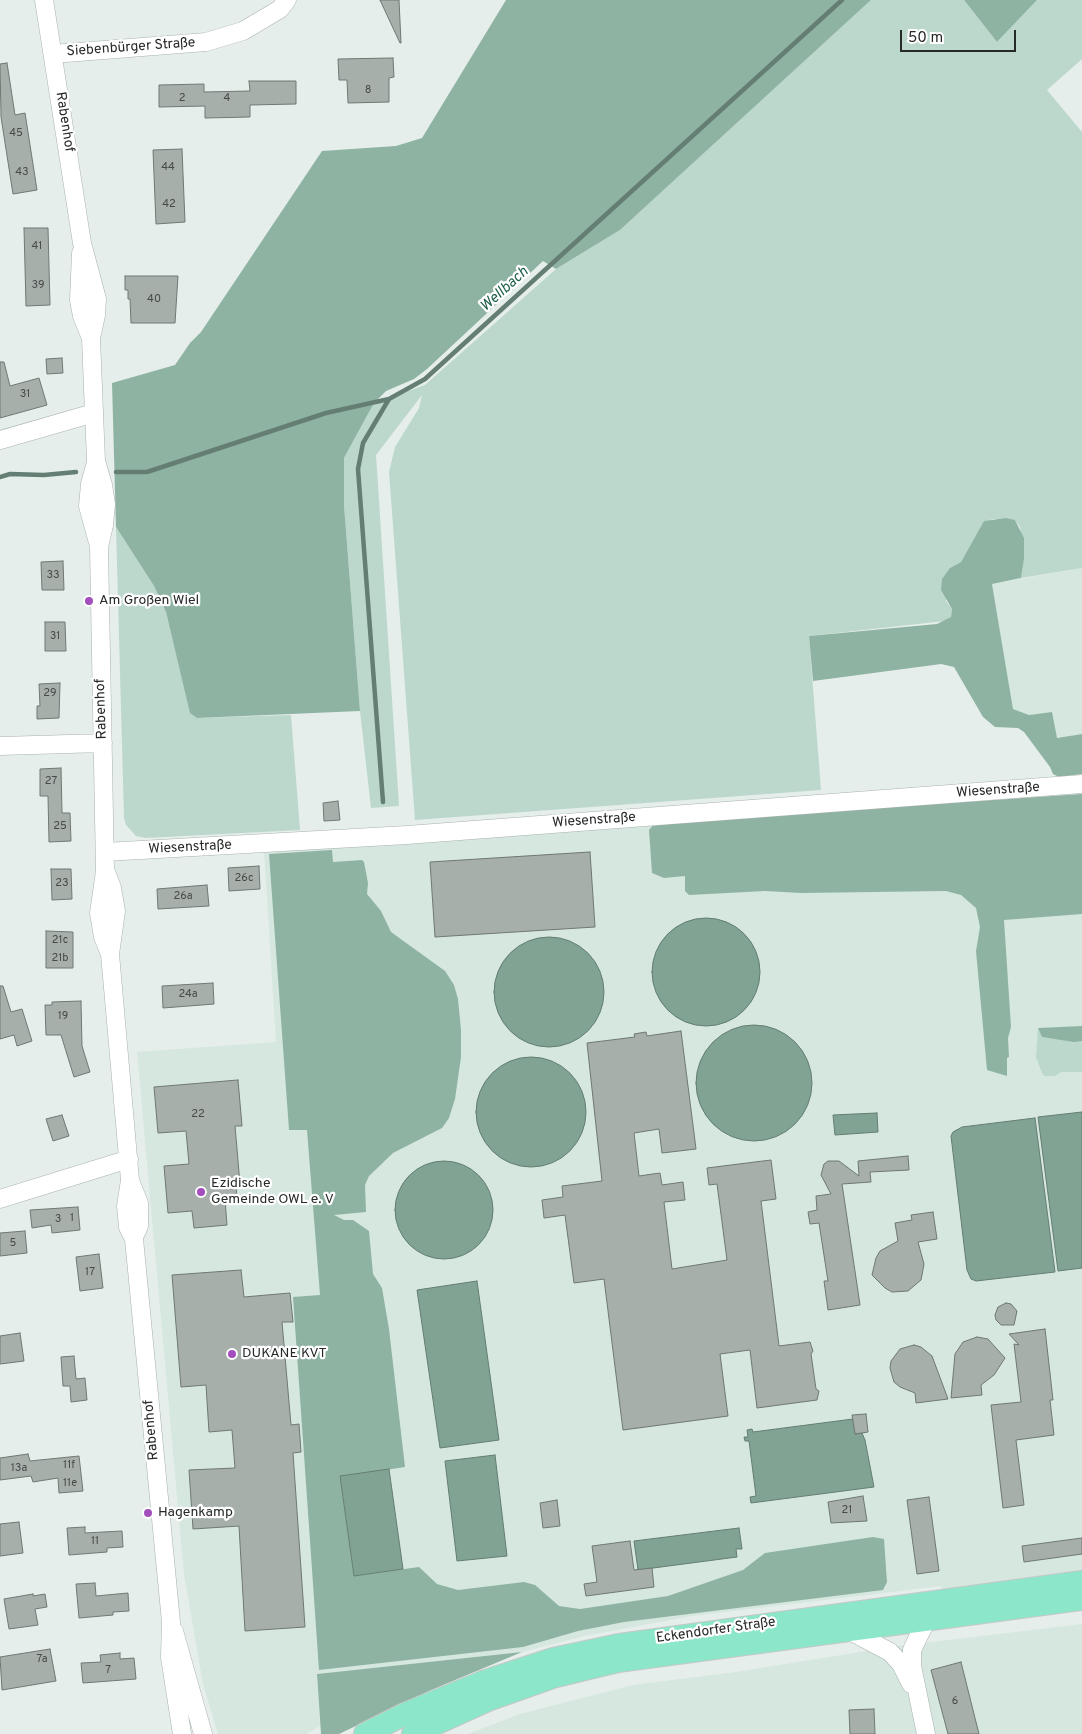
<!DOCTYPE html>
<html>
<head>
<meta charset="utf-8">
<style>
  body { margin:0 }
  #map { position:relative; width:1082px; height:1734px; overflow:hidden; background:#e5eeea; font-family:Overpass,sans-serif }
  canvas { display:block }
  .scale { position:absolute; left:900px; top:30px; width:116px; height:22px; box-sizing:border-box; border:2px solid #262928; border-top:0; padding-left:6px; font-size:15px; line-height:18px; white-space:nowrap; color:#262928; -webkit-text-stroke:4px #fff; paint-order:stroke }
</style>
</head>
<body>
<div id="map">
<canvas width="1082" height="1734"></canvas>
<div class="scale">50 m</div>
</div>
<script>
const context = document.querySelector('canvas').getContext('2d');
context.lineJoin = 'round';
function fillPath(path, color) { context.fillStyle = color; context.fill(path, 'evenodd'); }
const shape = rows => new Path2D(rows.map(r => 'M' + r).join(''));
function trace(path, color, width, dash) { context.strokeStyle = color; context.lineWidth = width; context.lineCap = dash ? 'butt' : 'round'; context.setLineDash(dash || []); context.stroke(path); }
function label(font, color, halo, rows, align = 'center') {
  context.font = font + ' Overpass,sans-serif'; context.lineWidth = 4.5; context.setLineDash([]); context.textBaseline = 'middle'; context.strokeStyle = halo; context.fillStyle = color; for (const [text, x, y, turn = 0] of rows) {
    context.save(); context.translate(x, y); context.rotate((+turn || 0) * Math.PI / 180); context.textAlign = isNaN(turn) ? turn : align; if (halo) context.strokeText(text, 0, 0); context.fillText(text, 0, 0); context.restore();
  }
}
fillPath(shape([
  [1082,568,1082,734,1056,738,1052,712,1029,715,1013,709,992,584],
  [1082,794,1082,1570,942,1590,941,1586,692,1616,584,1636,522,1652,317,1674,320,1726,306,1734,218,1734,203,1684,184,1574,137,1052,276,1042,264,850],
  [1082,1624,1082,1734,468,1734,520,1714,633,1685,736,1672,891,1647]
]), '#d5e7df');
fillPath(shape([
  [871,0,964,0,997,42,1037,0,1082,0,1082,59,1047,90,1082,132,1082,568,1021,578,1024,558,1020,527,1015,520,993,519,984,522,961,562,950,568,946,601,952,609,951,617,945,621,809,636,821,790,415,820,389,472,395,447,419,408,422,395,376,455,399,806,371,808,360,711,344,505,344,458,374,403,425,385,556,269,620,230],
  [116,527,154,586,166,612,191,713,197,718,291,715,300,830,146,838,136,836,126,825,124,818],
  [1038,1028,1042,1037,1082,1041,1082,1072,1061,1072,1055,1076,1045,1076,1042,1073,1036,1057]
]), '#bcd8cc');
fillPath(shape([
  [506,0,871,0,620,230,556,269,543,261,427,369,414,379,386,391,374,403,344,458,344,505,360,711,197,718,190,713,166,612,154,586,116,527,112,383,175,365,190,343,201,332,322,151,396,146,422,138],
  [964,0,1037,0,997,42],
  [1006,518,1015,520,1024,538,1024,559,1021,578,992,584,1013,709,1029,715,1052,712,1057,738,1082,734,1082,774,1059,777,1053,774,1050,767,1024,732,1018,728,995,727,983,717,954,667,941,664,813,681,809,636,937,624,951,617,952,609,941,590,942,579,950,568,961,562,984,521],
  [1082,794,1082,914,1004,920,1011,1027,1008,1038,1009,1057,1007,1058,1007,1076,987,1070,976,951,980,927,976,908,961,895,946,891,801,893,765,891,689,895,685,891,685,876,664,878,652,873,649,830,655,823],
  [332,850,333,862,362,860,364,862,368,883,367,894,381,911,391,932,445,971,454,985,458,999,461,1030,461,1057,455,1099,449,1118,442,1128,393,1153,369,1176,365,1185,366,1212,334,1215,344,1220,353,1220,369,1231,373,1274,382,1288,389,1329,405,1467,340,1477,354,1576,419,1567,437,1584,458,1590,524,1582,535,1585,559,1606,580,1609,668,1596,743,1570,765,1553,873,1537,884,1539,887,1582,883,1590,624,1622,578,1631,523,1647,319,1670,293,1297,320,1295,307,1130,289,1130,269,854],
  [1082,1026,1082,1041,1074,1042,1042,1037,1038,1028],
  [522,1652,429,1691,339,1734,321,1734,317,1674]
]), '#8fb3a3');
const water = shape([
  '652 972a54 54 0 1 1 108 0a54 54 0 1 1-108 0Z',
  '494 992a55 55 0 1 1 110 0a55 55 0 1 1-110 0Z',
  '696 1083a58 58 0 1 1 116 0a58 58 0 1 1-116 0Z',
  '476 1112a55 55 0 1 1 110 0a55 55 0 1 1-110 0Z',
  [1082,1112,1082,1268,1058,1271,1038,1117,1082,1112],
  [877,1113,878,1132,835,1135,833,1115,877,1113],
  [1035,1118,1055,1272,976,1281,971,1279,967,1270,951,1136,953,1132,962,1127,1035,1118],
  '395 1210a49 49 0 1 1 98 0a49 49 0 1 1-98 0Z',
  [477,1281,499,1440,440,1448,417,1290,477,1281],
  [853,1419,855,1434,862,1433,865,1440,874,1487,751,1503,750,1497,756,1496,749,1441,745,1441,744,1437,748,1437,747,1430,752,1429,753,1432,853,1419],
  [495,1455,507,1556,457,1561,445,1461,495,1455],
  [389,1469,403,1569,354,1576,340,1476,389,1469],
  [739,1528,742,1549,736,1549,737,1557,638,1570,634,1541,739,1528]
]);
fillPath(water, '#80a394');
trace(water, '#657e74', 1);
trace(shape([
  [116,472,147,472,326,413,389,399,425,379,842,0],
  [0,477,10,474,44,475,76,472],
  [383,802,358,469,363,443,389,399]
]), '#657e74', 4.5);
const building = shape([
  [380,0,399,0,401,43,400,43,380,0],
  [393,58,394,77,389,78,389,102,348,103,347,80,339,80,338,59,393,58],
  [7,63,15,115,25,113,37,190,13,194,1,117,0,64,7,63],
  [249,81,296,81,296,104,250,105,250,117,205,118,205,106,159,107,159,85,204,84,204,92,250,91,249,81],
  [182,149,185,222,156,224,153,150,182,149],
  [24,228,48,228,50,305,26,306,24,228],
  [125,276,178,276,175,323,131,323,130,299,128,299,128,290,125,290,125,276],
  [62,358,63,373,47,374,46,359,62,358],
  [0,362,4,362,10,386,39,378,47,405,0,418,0,362],
  [63,561,64,590,42,590,41,562,63,561],
  [45,622,65,622,66,651,45,651,45,622],
  [60,683,59,718,37,719,37,706,40,706,39,684,60,683],
  [61,768,62,813,70,813,71,841,49,842,48,796,40,796,40,769,61,768],
  [338,801,340,820,324,821,323,803,338,801],
  [590,852,595,927,435,937,430,862,590,852],
  [259,866,260,889,229,891,228,868,259,866],
  [51,869,71,869,72,899,52,900,51,869],
  [207,885,209,906,158,909,157,889,207,885],
  [46,931,73,932,73,968,46,968,46,931],
  [213,983,214,1004,163,1008,162,986,213,983],
  [0,986,3,986,11,1012,22,1009,32,1041,17,1046,14,1035,0,1039,0,986],
  [81,1001,82,1046,90,1072,74,1077,61,1035,46,1035,45,1005,52,1005,52,1002,81,1001],
  [681,1031,696,1149,662,1153,659,1129,634,1133,639,1176,660,1173,662,1185,683,1182,685,1200,664,1202,672,1269,727,1260,717,1184,709,1185,707,1168,771,1160,776,1199,761,1201,779,1346,810,1342,813,1351,811,1354,816,1389,819,1391,817,1400,757,1408,750,1350,720,1354,728,1416,623,1430,604,1279,574,1283,565,1215,544,1218,542,1200,563,1197,562,1186,602,1181,587,1043,635,1037,634,1034,646,1032,647,1036,681,1031],
  [238,1080,242,1126,235,1126,240,1184,236,1184,237,1199,225,1200,227,1225,194,1228,192,1211,168,1213,164,1166,189,1164,186,1131,158,1133,154,1087,238,1080],
  [62,1115,69,1136,53,1141,46,1119,62,1115],
  [908,1156,909,1170,870,1172,871,1182,842,1184,860,1305,828,1310,824,1281,828,1281,819,1223,810,1224,808,1212,817,1210,816,1196,831,1194,821,1175,824,1164,828,1161,839,1161,859,1176,858,1161,908,1156],
  [78,1207,80,1230,52,1233,51,1225,32,1228,30,1210,78,1207],
  [933,1212,937,1239,918,1242,924,1264,921,1280,908,1291,892,1292,885,1288,872,1275,876,1258,880,1251,898,1241,895,1223,912,1220,911,1215,933,1212],
  [25,1231,27,1253,0,1256,0,1233,25,1231],
  [99,1254,103,1288,80,1291,76,1257,99,1254],
  [241,1270,244,1297,290,1293,293,1322,282,1322,291,1425,299,1424,301,1452,293,1453,305,1627,245,1631,239,1526,193,1529,189,1470,235,1468,232,1430,209,1432,206,1385,181,1387,172,1275,241,1270],
  [1006,1303,1011,1304,1017,1311,1014,1325,1001,1325,996,1320,995,1315,998,1307,1006,1303],
  [1045,1329,1053,1400,1050,1400,1054,1435,1016,1440,1024,1505,1003,1508,991,1405,1021,1402,1014,1344,1019,1345,1009,1334,1045,1329],
  [20,1333,24,1361,0,1364,0,1336,20,1333],
  [977,1337,988,1339,1005,1358,994,1375,981,1385,982,1395,951,1398,955,1354,963,1342,977,1337],
  [914,1345,921,1347,932,1356,948,1399,916,1403,915,1393,900,1387,894,1382,890,1368,891,1361,900,1349,914,1345],
  [74,1356,76,1379,85,1378,87,1400,71,1402,70,1386,63,1386,61,1357,74,1356],
  [866,1414,868,1432,855,1434,852,1415,866,1414],
  [28,1454,30,1461,79,1456,83,1491,59,1493,58,1478,33,1482,31,1476,0,1480,0,1458,28,1454],
  [863,1496,867,1521,831,1523,828,1502,863,1496],
  [929,1497,939,1571,917,1574,907,1500,929,1497],
  [557,1500,560,1526,543,1528,540,1503,557,1500],
  [19,1522,23,1553,0,1556,0,1524,19,1522],
  [85,1527,85,1533,122,1531,123,1547,107,1548,107,1552,69,1555,67,1528,85,1527],
  [1082,1538,1082,1554,1024,1562,1022,1546,1082,1538],
  [630,1541,634,1570,652,1568,654,1587,586,1596,584,1584,597,1582,592,1546,630,1541],
  [95,1583,96,1596,128,1593,129,1611,113,1612,113,1615,79,1618,76,1584,95,1583],
  [33,1594,33,1596,45,1594,47,1607,35,1609,38,1625,9,1629,4,1599,33,1594],
  [50,1649,56,1681,2,1690,0,1657,50,1649],
  [120,1653,120,1659,134,1658,136,1679,83,1683,81,1663,101,1662,100,1655,120,1653],
  [961,1662,979,1734,948,1734,931,1670,961,1662],
  [874,1709,875,1734,850,1734,849,1710,874,1709]
]);
fillPath(building, '#a7afab');
trace(building, '#6f7874', 1);
const minor = shape([
  [44,0,82,243,97,299,96,315,91,338,94,413,96,461,103,485,106,504,104,525,99,547,105,871,99,913,103,937,110,954],
  [53,54,206,42,243,31,280,9,287,0],
  [81,253,79,300,82,316,91,338],
  [0,440,94,413],
  [96,462,90,484,88,506,99,546],
  [0,746,103,743],
  [105,852,407,835,1082,784],
  [106,872,112,888,116,911,110,954,130,1180,126,1206,128,1227,134,1239,171,1622,170,1657,182,1734],
  [130,1181,139,1203,139,1226,136,1233],
  [0,1199,129,1159],
  [926,1621,912,1650,912,1666,926,1734],
  [174,1631,203,1734],
  [850,1631,890,1652,901,1664,911,1684]
]);
const major = shape([
  [365,1734,405,1714,483,1682,553,1659,619,1645,1082,1582],
  [413,1734,488,1700,556,1676,618,1661,1082,1599]
]);
trace(minor, '#a9b2ae', 19);
trace(major, '#c7c7c7', 24);
trace(minor, '#fff', 18);
trace(major, '#8ce6ca', 22);
for (const [x, y, r, color] of [
  [89,601,5,"#a24ebc"],
  [201,1192,5,"#a24ebc"],
  [232,1354,5,"#a24ebc"],
  [148,1513,5,"#a24ebc"]
]) { const dot = new Path2D(); dot.arc(x, y, r, 0, 2 * Math.PI); context.fillStyle = color; context.fill(dot); trace(dot, '#fff', 2); }
label('11px', '#464a49', null, [
  ["8",368,91],
  ["2",182,99],
  ["4",227,99],
  ["45",16,134],
  ["44",168,168],
  ["43",22,173],
  ["42",169,205],
  ["41",37,247],
  ["39",38,286],
  ["40",154,300],
  ["31",25,395],
  ["33",53,576],
  ["31",55,637],
  ["29",50,694],
  ["27",51,782],
  ["25",60,827],
  ["26c",244,879],
  ["23",62,884],
  ["26a",183,897],
  ["21c",60,941],
  ["21b",60,959],
  ["24a",188,995],
  ["19",63,1017],
  ["22",198,1115],
  ["1",72,1219],
  ["3",58,1220],
  ["5",13,1244],
  ["17",90,1273],
  ["11f",69,1466],
  ["13a",19,1469],
  ["11e",70,1484],
  ["21",847,1511],
  ["11",95,1542],
  ["7a",42,1660],
  ["7",108,1671],
  ["6",955,1702]
]);
label('14px', '#262928', '#fff', [
  ["Siebenbürger Straße",131,48,-4],
  ["Rabenhof",64,122,81],
  ["Rabenhof",102,709,-92],
  ["Wiesenstraße",998,791,-4],
  ["Wiesenstraße",594,821,-4],
  ["Wiesenstraße",190,848,-3],
  ["Rabenhof",152,1430,-95],
  ["Eckendorfer Straße",716,1631,-8]
]);
label('14px', '#262928', '#fff', [
  ["Am Großen Wiel",99,601],
  ["Ezidische",211,1184],
  ["Gemeinde OWL e. V",211,1200],
  ["DUKANE KVT",242,1354],
  ["Hagenkamp",158,1513]
], 'left');
label('italic 15px', '#1e5e49', '#fff', [
  ["Wellbach",505,290,-42]
]);
</script>
</body>
</html>
